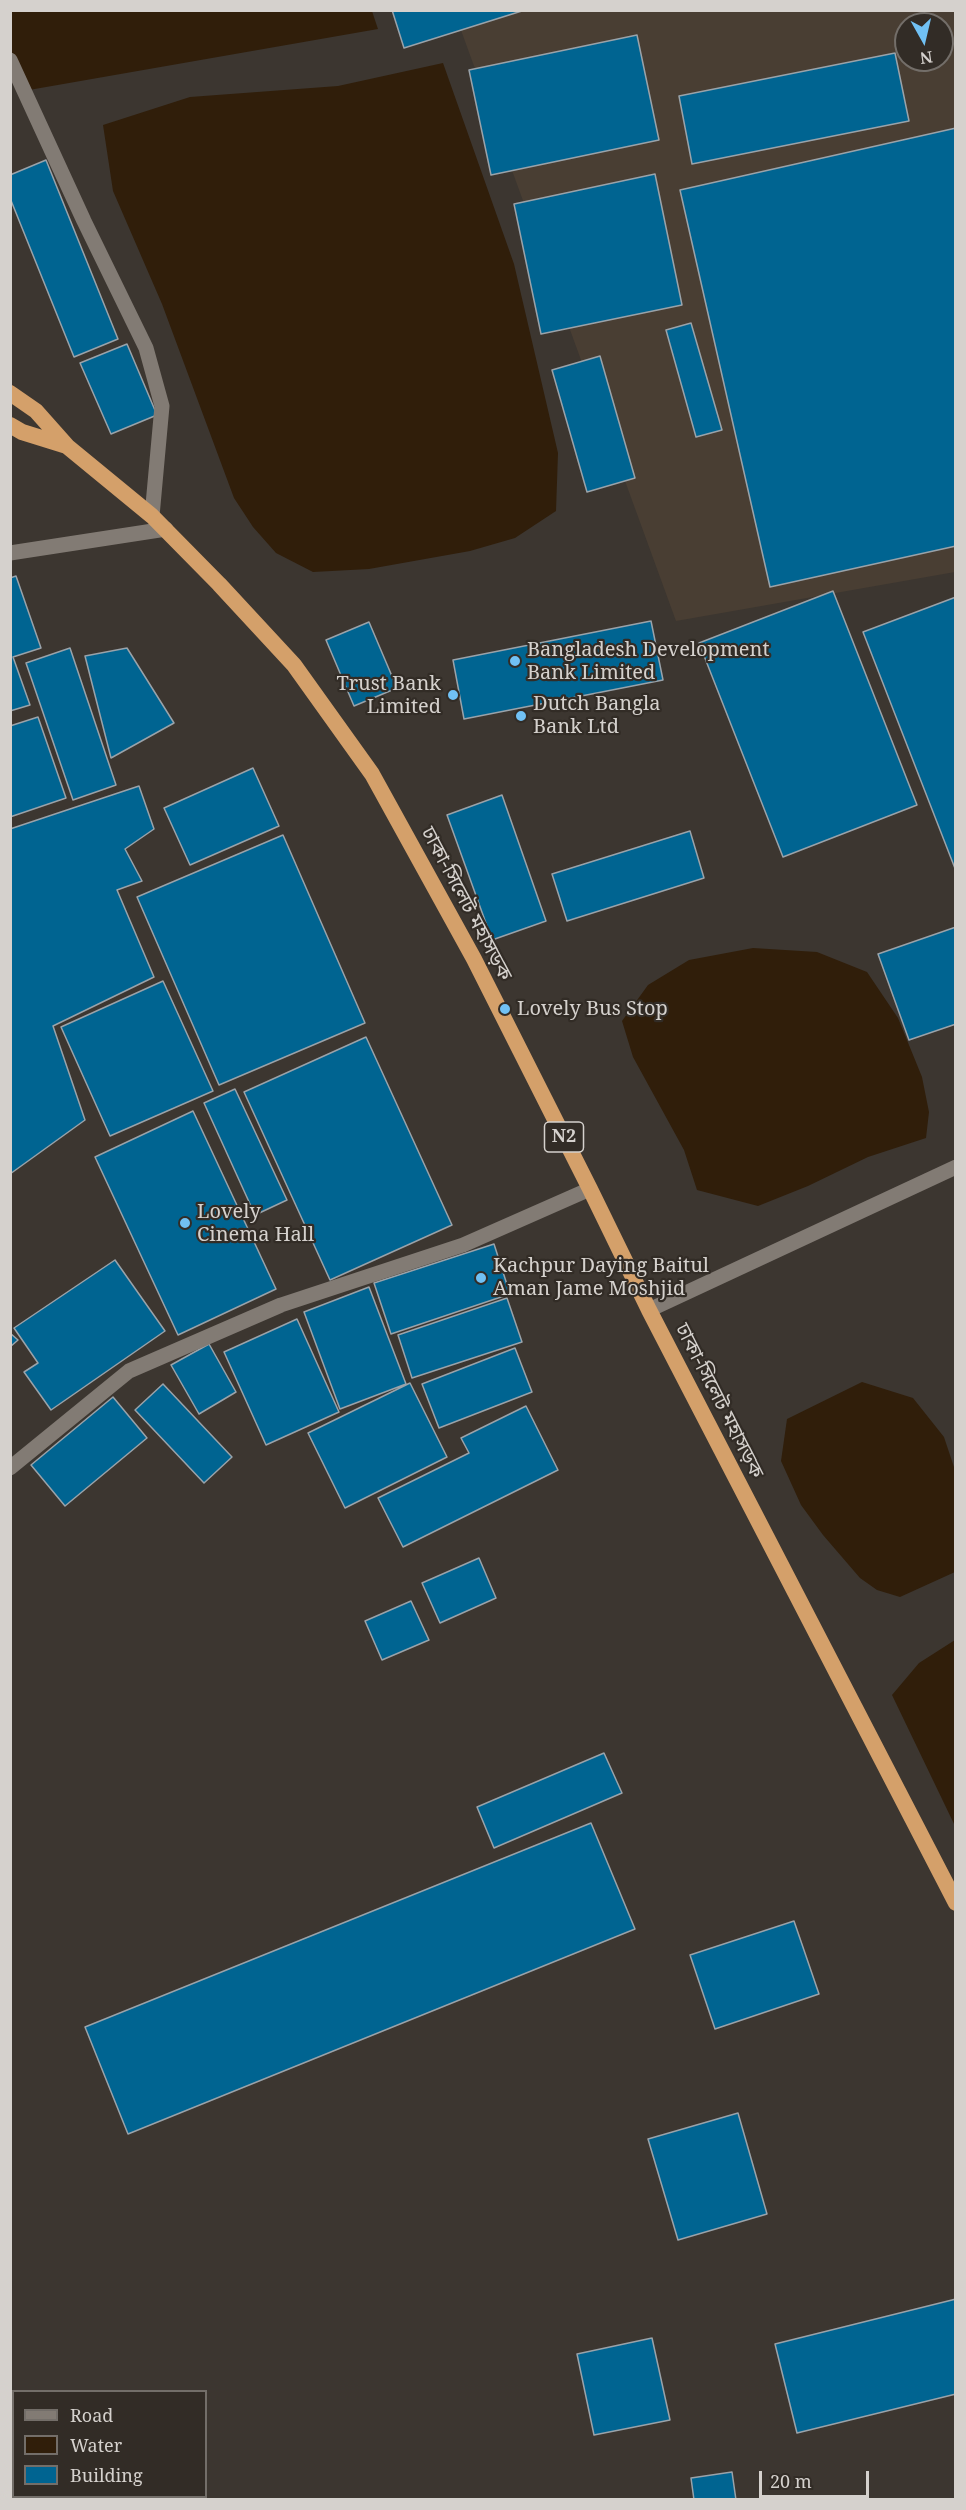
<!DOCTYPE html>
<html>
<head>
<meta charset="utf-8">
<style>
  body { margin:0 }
  #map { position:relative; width:966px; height:2510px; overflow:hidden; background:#3c3630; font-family:"Noto Serif",serif }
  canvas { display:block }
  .frame { position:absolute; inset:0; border:12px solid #d5d1cd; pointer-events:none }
  .legend { position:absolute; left:12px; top:2390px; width:195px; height:108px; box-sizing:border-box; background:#322c26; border:2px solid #736e69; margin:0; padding:8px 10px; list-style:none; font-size:18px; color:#d5d1cd }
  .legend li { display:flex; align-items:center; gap:12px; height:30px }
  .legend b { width:30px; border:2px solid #736e69 }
  .north { position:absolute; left:894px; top:12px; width:60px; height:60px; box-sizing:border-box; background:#322c26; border:2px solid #736e69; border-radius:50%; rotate:172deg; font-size:16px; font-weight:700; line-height:24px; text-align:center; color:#d5d1cd }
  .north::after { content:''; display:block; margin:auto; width:21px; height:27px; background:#71c1f4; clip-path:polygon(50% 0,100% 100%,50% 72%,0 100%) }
  .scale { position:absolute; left:759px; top:2471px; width:110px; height:27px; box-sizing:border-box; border:3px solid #d5d1cd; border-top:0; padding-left:8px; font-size:18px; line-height:21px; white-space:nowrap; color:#d5d1cd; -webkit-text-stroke:4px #322c26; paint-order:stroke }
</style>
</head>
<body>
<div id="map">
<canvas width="966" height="2510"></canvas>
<div class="frame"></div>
<ul class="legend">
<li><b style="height:8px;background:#827b74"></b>Road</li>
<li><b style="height:16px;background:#301e0a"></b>Water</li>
<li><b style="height:16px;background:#006491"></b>Building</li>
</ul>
<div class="north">N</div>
<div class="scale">20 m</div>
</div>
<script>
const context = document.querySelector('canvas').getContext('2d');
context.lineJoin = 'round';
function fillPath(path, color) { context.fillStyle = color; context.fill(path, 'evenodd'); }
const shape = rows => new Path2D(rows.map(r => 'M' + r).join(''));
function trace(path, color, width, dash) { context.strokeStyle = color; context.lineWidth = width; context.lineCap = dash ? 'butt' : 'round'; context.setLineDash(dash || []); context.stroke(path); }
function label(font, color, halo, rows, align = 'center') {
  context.font = font + ' "Noto Serif","Noto Sans Bengali",serif'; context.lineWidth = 4.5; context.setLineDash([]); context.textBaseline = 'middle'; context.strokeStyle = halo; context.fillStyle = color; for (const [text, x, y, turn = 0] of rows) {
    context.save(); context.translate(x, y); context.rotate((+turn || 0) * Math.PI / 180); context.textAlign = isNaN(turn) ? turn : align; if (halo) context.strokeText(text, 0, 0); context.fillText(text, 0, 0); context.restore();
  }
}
fillPath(shape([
  [454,11,955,11,955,572,676,621],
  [906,24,942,24,942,60,906,60]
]), '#493e33');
fillPath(shape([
  [11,11,372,11,378,29,29,90,11,52],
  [443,63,514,264,558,453,556,511,515,538,470,551,369,569,313,572,276,553,253,527,234,498,162,304,113,191,103,125,190,97,338,86],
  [753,948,817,952,867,972,898,1018,922,1077,929,1112,926,1138,868,1157,808,1186,758,1206,697,1190,684,1150,633,1057,622,1021,648,985,689,960],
  [862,1382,913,1398,944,1437,955,1470,955,1572,900,1597,877,1590,860,1578,823,1535,801,1505,781,1461,787,1419],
  [955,1640,955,1826,892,1695,919,1663]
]), '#301e0a');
const building = shape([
  [392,10,525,10,404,48,392,10],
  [637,35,659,140,491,175,469,70,637,35],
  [895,53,909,121,692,164,679,96,895,53],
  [956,128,956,546,770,587,680,190,956,128],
  [46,160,118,339,74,357,10,198,10,175,46,160],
  [655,174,682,305,541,334,514,204,655,174],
  [691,323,722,430,696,437,666,330,691,323],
  [127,344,157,415,111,434,80,363,127,344],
  [600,356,635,478,587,492,552,370,600,356],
  [16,576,41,648,13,657,30,705,10,711,10,578,16,576],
  [833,591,917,805,783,857,699,643,833,591],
  [956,597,956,871,863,632,956,597],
  [651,621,663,680,464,719,453,660,651,621],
  [369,622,397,688,354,706,326,640,369,622],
  [70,648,116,785,73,800,26,663,70,648],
  [127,648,174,723,111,758,85,656,127,648],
  [38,717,66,798,10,817,10,726,38,717],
  [253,768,279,826,190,865,164,808,253,768],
  [139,786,154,829,125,849,142,881,117,890,154,977,53,1026,85,1120,10,1174,10,829,139,786],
  [502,795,546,921,492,940,447,815,502,795],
  [690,831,704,878,567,921,552,874,690,831],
  [283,835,365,1023,219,1085,137,897,283,835],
  [956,927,956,1024,909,1040,878,954,956,927],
  [163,981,213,1091,110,1136,61,1027,163,981],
  [366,1037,452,1225,330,1280,244,1092,366,1037],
  [235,1089,287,1200,255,1215,204,1103,235,1089],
  [193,1111,276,1289,178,1335,95,1157,193,1111],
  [494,1244,510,1294,391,1334,374,1283,494,1244],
  [115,1260,165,1331,51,1410,24,1372,38,1363,14,1328,115,1260],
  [369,1287,406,1384,340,1409,304,1312,369,1287],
  [507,1298,522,1342,412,1378,398,1335,507,1298],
  [297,1319,339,1412,266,1445,224,1352,297,1319],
  [10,1333,18,1340,10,1347,10,1333],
  [209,1344,236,1392,199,1414,171,1365,209,1344],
  [515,1348,532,1392,439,1428,422,1384,515,1348],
  [410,1383,447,1457,345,1508,308,1433,410,1383],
  [163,1384,232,1457,204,1483,135,1410,163,1384],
  [113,1397,147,1438,65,1506,31,1465,113,1397],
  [526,1406,558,1470,403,1547,378,1498,469,1453,461,1438,526,1406],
  [479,1558,496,1598,440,1623,422,1583,479,1558],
  [411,1601,429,1640,382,1660,365,1621,411,1601],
  [604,1753,622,1793,494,1848,477,1807,604,1753],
  [591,1823,635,1929,128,2134,85,2027,591,1823],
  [794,1921,819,1994,715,2029,690,1955,794,1921],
  [738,2113,767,2214,678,2240,648,2139,738,2113],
  [956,2299,956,2394,797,2433,775,2344,956,2299],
  [652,2338,670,2420,594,2435,577,2354,652,2338],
  [732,2472,736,2500,694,2500,691,2478,732,2472]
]);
fillPath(building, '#006491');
trace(building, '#9aa3aa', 1.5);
trace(shape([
  [649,1310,956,1167]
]), '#827b74', 15);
trace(shape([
  [10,60,84,221,146,348,162,406,152,516],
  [10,553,166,529],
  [10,1468,129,1371,281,1305,463,1245,590,1189]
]), '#827b74', 15);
trace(shape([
  [10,393,36,411,68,447,152,516,219,584,294,665,372,774,474,959,590,1189,649,1310,956,1903],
  [10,425,22,432,67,446]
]), '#d4a06a', 16);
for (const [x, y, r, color] of [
  [515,661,6,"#71c1f4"],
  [453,695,6,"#71c1f4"],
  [521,716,6,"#71c1f4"],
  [505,1009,6,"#71c1f4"],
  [185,1223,6,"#71c1f4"],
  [481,1278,6,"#71c1f4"]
]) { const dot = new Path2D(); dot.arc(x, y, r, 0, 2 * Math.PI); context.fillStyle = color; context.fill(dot); trace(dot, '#322c26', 2); }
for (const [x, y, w] of [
  [564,1137,39]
]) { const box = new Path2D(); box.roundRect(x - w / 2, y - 15, w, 30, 4.5); context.fillStyle = '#322c26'; context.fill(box); trace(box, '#d5d1cd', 1.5); }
label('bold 18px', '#d5d1cd', null, [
  ["N2",564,1137]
]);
label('20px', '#d5d1cd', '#322c26', [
  ["Bangladesh Development",527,650],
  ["Bank Limited",527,673],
  ["Trust Bank",441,684,"right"],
  ["Limited",441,707,"right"],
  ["Dutch Bangla",533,704],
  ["Bank Ltd",533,727],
  ["Lovely Bus Stop",517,1009],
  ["Lovely",197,1212],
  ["Cinema Hall",197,1235],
  ["Kachpur Daying Baitul",493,1266],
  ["Aman Jame Moshjid",493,1289]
], 'left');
label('20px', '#d5d1cd', '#322c26', [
  ["ঢাকা-সিলেট মহাসড়ক",466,904,62],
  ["ঢাকা-সিলেট মহাসড়ক",719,1401,63]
]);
</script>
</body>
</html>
